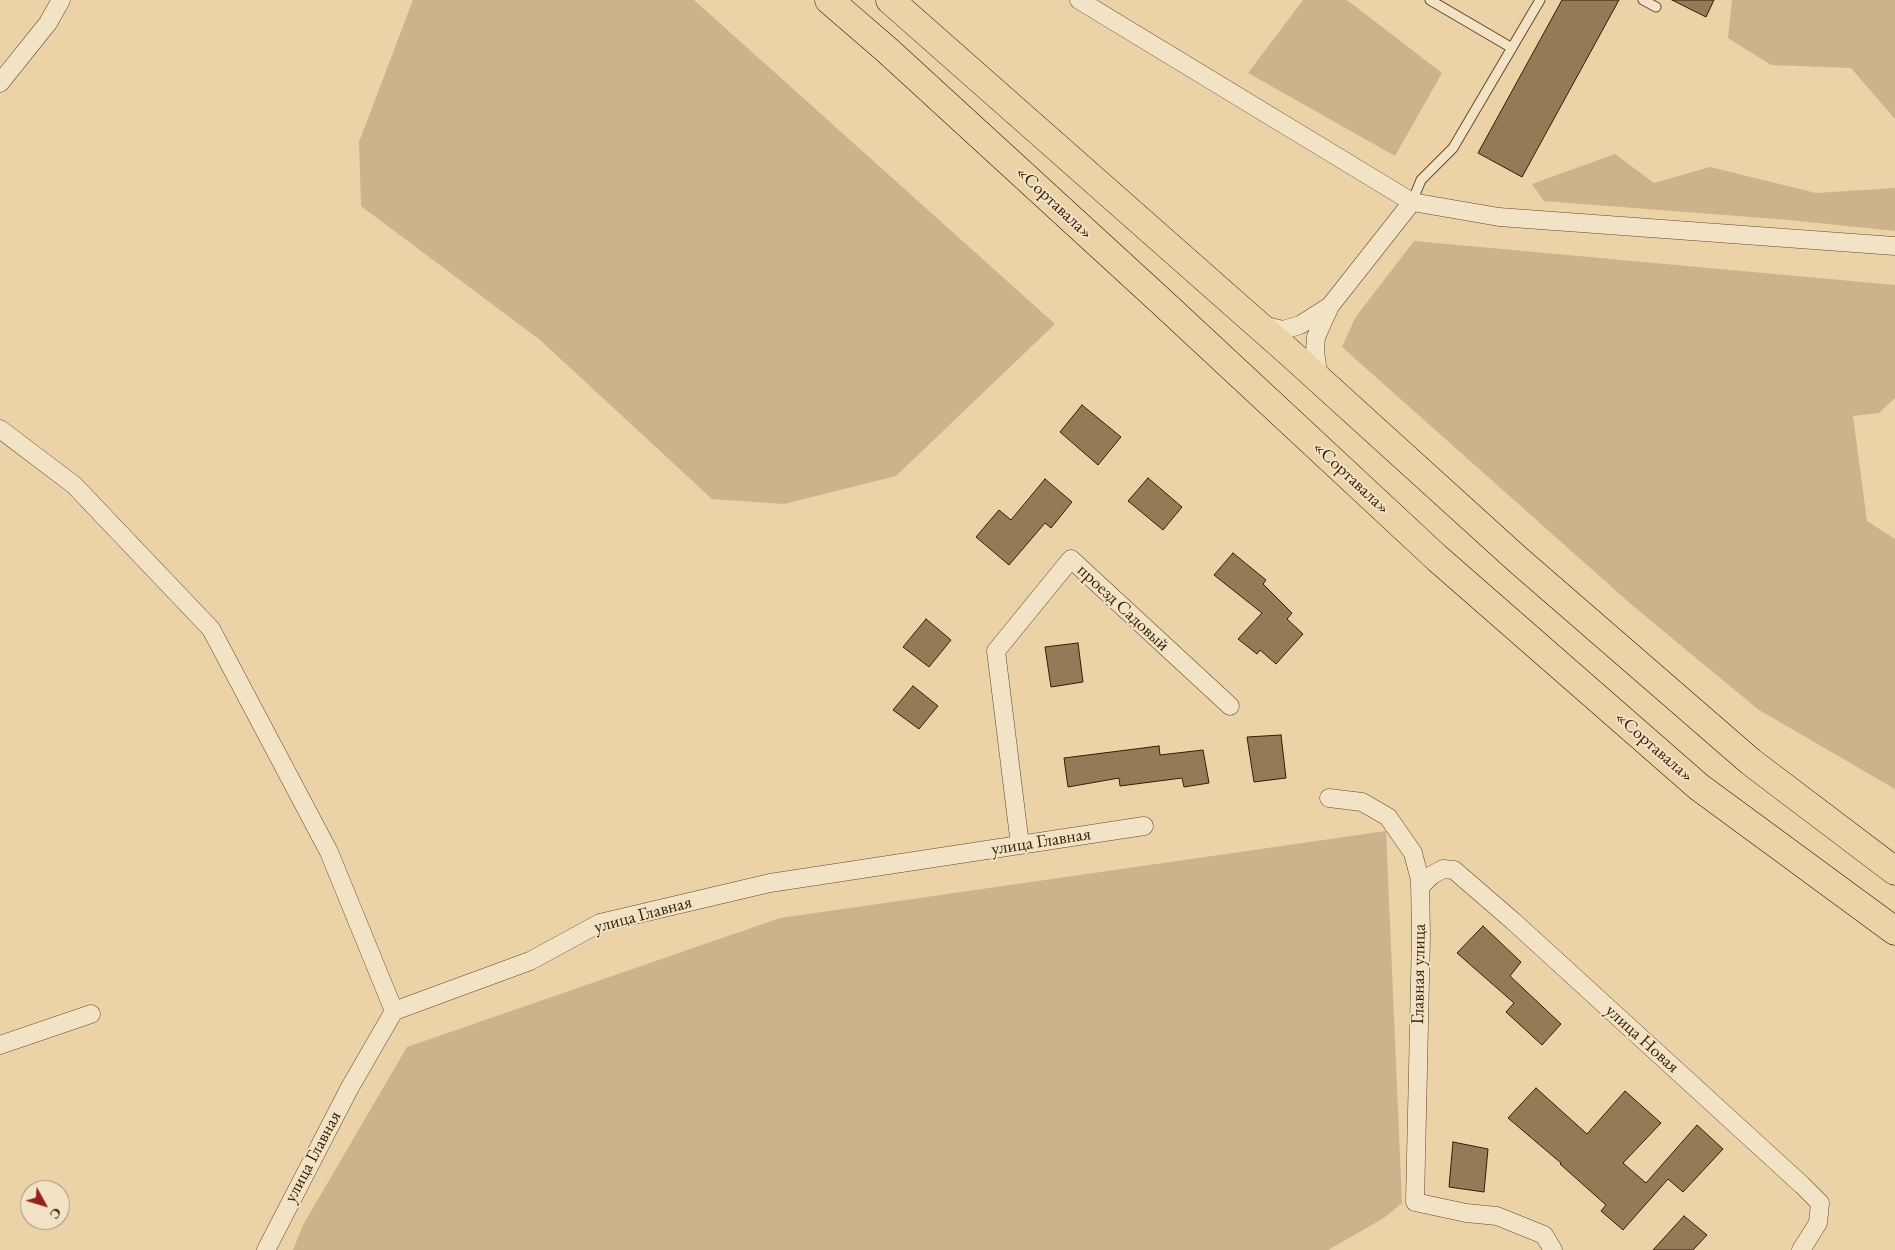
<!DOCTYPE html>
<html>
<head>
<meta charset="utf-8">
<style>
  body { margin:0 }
  #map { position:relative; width:1895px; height:1250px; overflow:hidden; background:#ebd2a7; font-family:"EB Garamond",serif }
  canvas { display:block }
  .north { position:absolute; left:20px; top:1180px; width:50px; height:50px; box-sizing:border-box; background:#f2e2c6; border:1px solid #a69378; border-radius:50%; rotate:129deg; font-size:14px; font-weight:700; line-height:20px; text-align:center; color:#351d02 }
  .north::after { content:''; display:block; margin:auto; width:18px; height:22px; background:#8f2418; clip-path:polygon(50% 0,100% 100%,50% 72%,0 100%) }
</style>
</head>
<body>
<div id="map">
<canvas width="1895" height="1250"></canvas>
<div class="north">С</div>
</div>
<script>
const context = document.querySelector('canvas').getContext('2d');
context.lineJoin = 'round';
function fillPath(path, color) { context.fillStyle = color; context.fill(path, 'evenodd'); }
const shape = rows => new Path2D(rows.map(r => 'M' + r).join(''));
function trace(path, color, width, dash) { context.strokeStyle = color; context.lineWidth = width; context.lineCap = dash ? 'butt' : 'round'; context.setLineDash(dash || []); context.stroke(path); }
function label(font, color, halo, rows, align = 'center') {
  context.font = font + ' "EB Garamond",serif'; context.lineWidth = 4; context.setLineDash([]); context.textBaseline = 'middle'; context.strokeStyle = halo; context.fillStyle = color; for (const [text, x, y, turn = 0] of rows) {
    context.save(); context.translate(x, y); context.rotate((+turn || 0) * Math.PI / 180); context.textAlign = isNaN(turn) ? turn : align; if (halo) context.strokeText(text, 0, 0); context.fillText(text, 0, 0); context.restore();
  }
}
fillPath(shape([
  [413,0,694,0,1055,324,896,476,784,504,712,499,540,340,361,206,359,142],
  [1303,0,1347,0,1442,73,1395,156,1248,73],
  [1732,0,1895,0,1895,119,1851,68,1771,65,1728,38],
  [1615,154,1654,183,1710,167,1816,193,1895,188,1895,231,1789,220,1544,201,1532,184],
  [1414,241,1895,285,1895,398,1879,413,1853,416,1867,521,1895,539,1895,789,1759,710,1633,606,1342,347,1355,318],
  [1386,831,1402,1203,1384,1218,1328,1250,293,1250,303,1225,407,1047,780,918]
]), '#ccb38b');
const building = shape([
  [1562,0,1619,0,1522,177,1478,153,1562,0],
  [1672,0,1714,0,1706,17,1672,0],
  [1082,405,1121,437,1098,465,1060,432,1082,405],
  [1148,478,1182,507,1163,530,1128,501,1148,478],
  [1045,479,1072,502,1051,528,1045,523,1009,565,976,537,999,510,1011,520,1045,479],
  [1233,553,1266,580,1263,584,1292,613,1287,619,1303,634,1276,664,1260,650,1257,654,1238,639,1262,613,1214,575,1233,553],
  [926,619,951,640,929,667,903,647,926,619],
  [1078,643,1083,682,1051,687,1045,647,1078,643],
  [913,686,938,706,919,729,893,710,913,686],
  [1281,735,1286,778,1254,782,1247,737,1281,735],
  [1159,746,1160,755,1203,750,1209,783,1184,787,1182,778,1120,786,1119,778,1068,787,1064,758,1159,746],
  [1483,926,1521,962,1510,976,1561,1024,1542,1045,1506,1012,1514,1003,1457,953,1483,926],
  [1536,1088,1587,1134,1625,1091,1661,1123,1623,1163,1646,1183,1697,1125,1723,1149,1683,1192,1668,1179,1623,1230,1601,1211,1606,1205,1560,1164,1561,1163,1508,1118,1536,1088],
  [1453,1142,1488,1149,1484,1192,1449,1187,1453,1142],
  [1684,1216,1707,1235,1693,1250,1653,1250,1684,1216]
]);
fillPath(building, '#947b58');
trace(building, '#351d02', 1);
const lane = shape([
  [1430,0,1512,48],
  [1643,0,1656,7],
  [1412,202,1421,180,1453,148,1540,0]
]);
const street = shape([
  [1079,0,1412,202,1499,217,1895,246],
  [0,83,48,23,61,0],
  [1262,325,1283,330,1300,325,1330,306],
  [1319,380,1315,351,1316,337,1330,306,1412,202],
  [0,429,74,485,211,629,329,852,394,1011],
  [1329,798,1362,802,1388,817,1413,853,1420,880,1421,936,1415,1202,1466,1213,1497,1216,1544,1235,1553,1250],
  [1020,845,996,651,1071,559,1230,706],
  [1420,887,1432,875,1443,869,1454,870,1513,921,1802,1185,1820,1203,1818,1223,1801,1250],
  [0,1045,91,1014],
  [266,1250,349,1089,394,1011,530,961,600,923,770,883,1144,826]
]);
const highway = shape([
  [829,0,887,50,1163,303,1437,558,1699,787,1895,931],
  [890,0,1290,353,1517,559,1751,762,1895,871]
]);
trace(lane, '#624a2b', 11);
trace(street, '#624a2b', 19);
trace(highway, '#351d02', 29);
trace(lane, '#f2e2c6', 9);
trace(street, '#f2e2c6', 18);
trace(highway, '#ebd2a7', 28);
label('18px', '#351d02', '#f2e2c6', [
  ["«Сортавала»",1054,203,43],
  ["«Сортавала»",1351,478,43],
  ["проезд Садовый",1123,608,43],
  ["«Сортавала»",1654,747,41],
  ["улица Главная",1041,842,-9],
  ["улица Главная",643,915,-15],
  ["Главная улица",1419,974,-89],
  ["улица Новая",1642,1039,42],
  ["улица Главная",313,1157,-62]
]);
</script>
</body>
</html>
